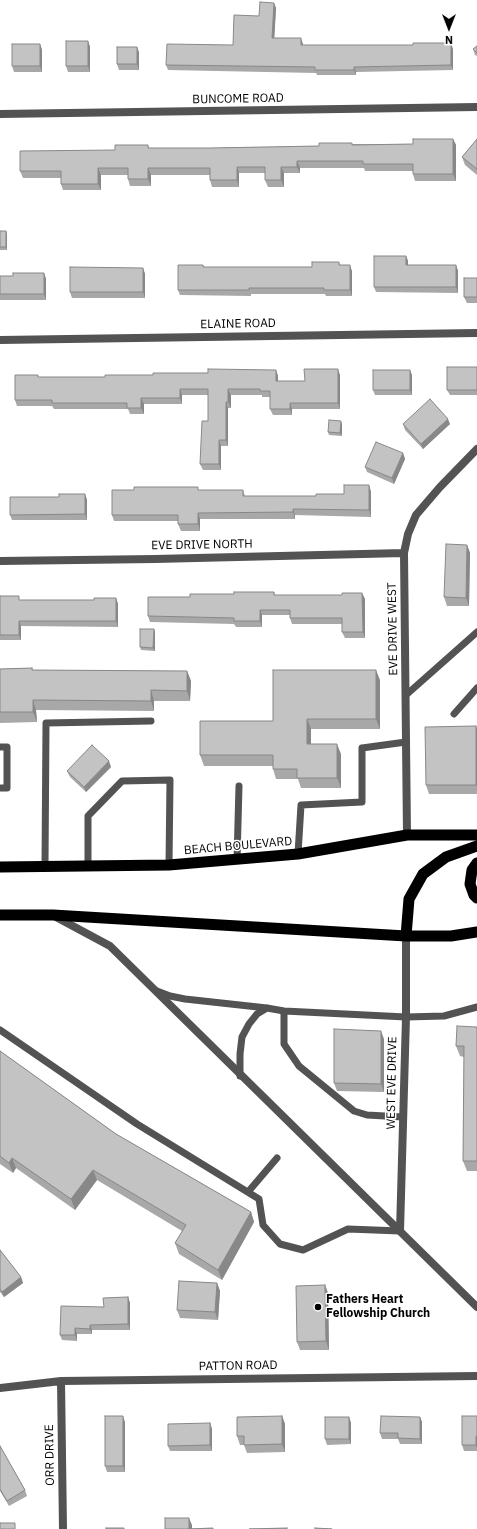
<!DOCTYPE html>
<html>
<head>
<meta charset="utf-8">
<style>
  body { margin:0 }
  #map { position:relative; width:477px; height:1529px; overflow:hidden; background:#fff; font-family:"IBM Plex Sans",sans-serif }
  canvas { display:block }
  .north { position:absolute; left:429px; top:8px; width:40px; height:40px; -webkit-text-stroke:3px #fff; paint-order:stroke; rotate:180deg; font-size:11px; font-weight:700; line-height:16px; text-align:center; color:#000 }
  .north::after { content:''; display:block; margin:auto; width:14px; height:18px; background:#000; clip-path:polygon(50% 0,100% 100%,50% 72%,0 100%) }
</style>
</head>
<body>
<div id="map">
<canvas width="477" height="1529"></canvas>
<div class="north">N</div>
</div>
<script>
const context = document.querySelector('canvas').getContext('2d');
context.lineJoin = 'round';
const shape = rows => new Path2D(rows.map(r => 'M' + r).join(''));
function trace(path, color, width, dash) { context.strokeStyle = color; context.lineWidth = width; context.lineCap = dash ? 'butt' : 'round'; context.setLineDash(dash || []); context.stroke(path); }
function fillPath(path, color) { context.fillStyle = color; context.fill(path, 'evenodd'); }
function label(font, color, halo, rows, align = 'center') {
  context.font = font + ' "IBM Plex Sans",sans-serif'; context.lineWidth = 3; context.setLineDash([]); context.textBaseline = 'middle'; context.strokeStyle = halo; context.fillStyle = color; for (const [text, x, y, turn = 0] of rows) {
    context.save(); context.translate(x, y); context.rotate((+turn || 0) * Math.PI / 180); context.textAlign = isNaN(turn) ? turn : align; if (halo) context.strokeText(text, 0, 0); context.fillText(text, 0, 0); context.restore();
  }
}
trace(shape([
  [406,695,477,632],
  [454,714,477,688],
  [0,747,7,747,7,788,0,788],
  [298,854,301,805,362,802,362,748,406,742],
  [237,860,239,786],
  [45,866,46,723,151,721],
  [88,866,88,816,122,781,170,780,169,865],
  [157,991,170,996,185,999,267,1008,284,1011,406,1017,444,1016,477,1007],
  [284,1011,284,1044,299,1066,354,1111,367,1115,403,1117],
  [0,1030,137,1124,259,1199,263,1225,280,1244,303,1250,348,1229,400,1231],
  [240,1076,240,1054,242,1037,249,1024,257,1014,267,1008],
  [248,1192,277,1158]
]), '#535353', 7);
trace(shape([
  [0,114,477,107],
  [0,340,477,333],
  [0,561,155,559,404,553],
  [407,835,404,553,408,534,416,515,440,487,477,449],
  [56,917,110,946,477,1307],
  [400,1231,406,1017,406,936],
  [61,1381,63,1529],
  [0,1388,61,1381,477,1376]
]), '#535353', 8);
trace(shape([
  [477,863,472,870,470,884,474,895,477,898],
  [0,867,169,865,298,854,407,835,477,835],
  [0,915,53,915,406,936,451,936,477,932],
  [406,936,409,899,423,874,446,857,477,846]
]), '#000', 11);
fillPath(shape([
  [274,3,276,8,274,38,303,44,303,45,453,49,453,70,356,72,356,75,317,75,316,73,168,70,166,65,233,45,259,16],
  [88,41,90,47,90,72,68,72,66,66],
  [40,44,42,50,42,72,14,72,12,66],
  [477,46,477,56,475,55,473,49],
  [139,52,139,70,119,70,117,64],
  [453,139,456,145,456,181,415,181,413,174,413,171,365,171,364,168,300,168,300,173,284,173,284,187,268,187,265,180,265,173,239,173,239,187,212,187,210,180,210,175,151,175,151,186,130,186,128,179,128,175,101,175,101,190,63,190,61,184,61,178,23,178,20,171,115,150,148,145,149,148,210,148,319,146,353,144,413,144],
  [477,139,477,175,465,165,462,157],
  [0,231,6,231,7,234,7,250,0,250],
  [406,256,408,261,408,265,456,265,458,271,458,293,376,292,374,287],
  [339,262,340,265,352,271,352,296,326,296,325,294,251,294,251,296,180,295,178,290,203,265,204,267,312,267],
  [143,268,145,274,145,298,72,298,70,292],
  [44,273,46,279,46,300,0,300,0,276,13,276],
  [477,278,477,303,467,303,464,297],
  [477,367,477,395,450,395,447,390],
  [276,370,278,376,278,381,305,381,340,375,340,409,292,409,292,415,273,415,270,409,270,397,262,397,262,395,231,395,231,408,228,408,228,446,221,446,221,470,203,470,200,464,208,421,208,395,182,395,182,404,144,404,144,414,130,414,128,409,54,409,52,406,17,406,15,400,38,375,38,377,105,377],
  [412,375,412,395,375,395,373,390],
  [342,424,342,436,329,435,328,432],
  [403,424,450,424,423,449,405,430],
  [403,453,405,459,394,484,367,472,365,467],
  [369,485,371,492,371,517,295,515,295,519,200,519,200,531,181,531,178,524,178,521,114,521,112,515,199,490,243,490,245,496,316,496,344,494],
  [85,494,87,500,87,520,12,520,10,515,59,497],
  [467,545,470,553,469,606,447,606,444,597],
  [274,592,275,595,342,595,362,593,365,599,365,638,345,638,342,632,342,624,292,624,290,618,290,615,262,615,262,627,236,627,234,624,150,622,148,616,190,597],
  [0,596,20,600,94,600,116,598,118,604,118,627,21,626,21,640,0,640],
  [154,629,155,632,155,651,141,650,140,647],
  [32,668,33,670,187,671,191,681,190,701,154,701,154,711,36,710,37,722,0,723,0,669],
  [380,680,380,729,311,729,311,744,341,754,341,788,301,788,298,779,276,779,273,769,273,766,204,766,200,755,273,721],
  [476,726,477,729,477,794,429,794,426,785],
  [111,767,86,792,70,777,67,771],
  [477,1027,477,1171,467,1171,463,1161,464,1057,460,1056,456,1046],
  [384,1039,384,1092,337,1091,334,1083],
  [0,1051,116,1134,251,1212,254,1222,222,1280,179,1254,175,1243,182,1231,97,1180,75,1210,16,1168,13,1173,0,1164],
  [0,1250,21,1277,23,1283,4,1297,0,1292],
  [217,1283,220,1291,218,1320,180,1318,177,1310],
  [325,1285,328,1293,329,1350,300,1350,297,1342],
  [128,1297,130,1303,130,1330,92,1330,92,1334,77,1334,77,1341,62,1340,60,1335,104,1307],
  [282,1416,285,1424,285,1452,247,1453,244,1445,240,1445,237,1436],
  [477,1416,477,1451,464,1451,462,1445],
  [349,1417,351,1423,351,1444,327,1445,325,1439],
  [420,1417,422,1422,422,1444,400,1444,398,1439,382,1439,380,1433],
  [125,1422,125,1472,107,1472,105,1466],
  [210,1423,212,1429,212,1451,170,1451,168,1446],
  [0,1446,25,1490,27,1496,9,1506,0,1491]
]), '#a8a8a8');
fillPath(shape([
  [274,3,276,8,274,44,272,38],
  [301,38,303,44,303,51,301,45],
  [88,41,90,47,90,72,88,66],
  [451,43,453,49,453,70,451,65],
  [40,44,42,50,42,72,40,66],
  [137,47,139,52,139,70,137,64],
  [354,67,356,72,356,75,354,70],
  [453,139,456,145,456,181,453,174],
  [297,161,300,168,300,173,297,167],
  [237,167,239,173,239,187,237,180],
  [281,167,284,173,284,187,281,180],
  [98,168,101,175,101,190,98,184],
  [148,168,151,175,151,186,148,179],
  [6,231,7,234,7,250,6,247],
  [406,256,408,261,408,271,406,265],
  [350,265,352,271,352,296,350,290],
  [456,265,458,271,458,293,456,287],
  [143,268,145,274,145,298,143,292],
  [44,273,46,279,46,300,44,294],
  [338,369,340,375,340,409,338,403],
  [276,370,278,376,278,387,276,381],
  [410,370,412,375,412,395,410,390],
  [180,389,182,395,182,404,180,398],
  [228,389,231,395,231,408,228,402],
  [141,398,144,404,144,414,141,408],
  [226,402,228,408,228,446,226,440],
  [290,403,292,409,292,415,290,409],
  [448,419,450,424,423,449,421,444],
  [341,421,342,424,342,436,340,433],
  [219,440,221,446,221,470,219,464],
  [403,453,405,459,394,484,392,478],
  [369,485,371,492,371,517,369,510],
  [85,494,87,500,87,520,85,514],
  [293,509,295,515,295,519,293,512],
  [198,513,200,519,200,531,198,524],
  [467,545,470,553,469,606,466,598],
  [362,593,365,599,365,638,363,632],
  [116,598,118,604,118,627,116,621],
  [260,610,262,615,262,627,260,621],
  [19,621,21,626,21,640,19,635],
  [154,629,155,632,155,651,153,648],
  [376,670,380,680,380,729,376,719],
  [187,671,191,681,190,701,187,691],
  [151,690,154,701,154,711,151,701],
  [33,700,36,710,37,722,33,712],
  [307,719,311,729,311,754,307,744],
  [476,726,477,729,477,787,476,785],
  [337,744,341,754,341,788,337,778],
  [109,761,111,767,86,792,84,787],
  [381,1031,384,1039,384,1092,381,1084],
  [12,1158,16,1168,13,1173,9,1163],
  [93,1170,97,1180,75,1210,71,1199],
  [251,1212,254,1222,222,1280,218,1270],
  [21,1277,23,1283,4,1297,2,1292],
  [217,1283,220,1291,218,1320,215,1312],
  [325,1285,328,1293,329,1350,326,1341],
  [128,1297,130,1303,130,1330,128,1324],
  [90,1325,92,1330,92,1334,90,1329],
  [75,1328,77,1334,77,1341,75,1335],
  [123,1416,125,1422,125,1472,123,1466],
  [282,1416,285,1424,285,1452,282,1444],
  [349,1417,351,1423,351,1444,349,1439],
  [420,1417,422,1422,422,1444,420,1439],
  [210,1423,212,1429,212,1451,210,1445],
  [476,1436,477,1439,477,1449,476,1445],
  [189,1518,192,1525,192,1529,189,1529]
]), '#888');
const building = shape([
  [260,2,274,3,272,38,301,38,301,45,413,45,413,43,451,43,451,65,354,67,354,70,315,70,315,67,166,65,167,44,233,45,234,15,259,16,260,2],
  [66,41,88,41,88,66,66,66,66,41],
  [12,44,40,44,40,66,12,66,12,44],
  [477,46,477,53,473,49,477,46],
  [117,47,137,47,137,64,117,64,117,47],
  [413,139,453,139,453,174,413,174,413,164,363,164,363,161,297,161,297,167,281,167,281,180,265,180,265,167,237,167,237,180,210,180,210,168,148,168,148,179,128,179,128,168,98,168,98,184,61,184,61,171,20,171,20,151,115,150,115,145,148,145,148,148,210,148,319,146,319,143,352,143,352,145,413,144,413,139],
  [477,139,477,169,462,157,477,139],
  [0,231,6,231,6,247,0,247,0,231],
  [374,256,406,256,406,265,456,265,456,287,374,287,374,256],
  [312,262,339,262,339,265,350,265,350,290,324,290,324,288,249,288,249,290,178,290,178,265,203,265,203,267,312,267,312,262],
  [70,267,143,268,143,292,70,292,70,267],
  [13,273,44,273,44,294,0,294,0,276,13,276,13,273],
  [464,278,477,278,477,297,464,297,464,278],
  [447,367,477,367,477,390,447,390,447,367],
  [208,369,276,370,276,381,305,381,304,369,338,369,338,403,290,403,290,409,270,409,270,391,260,391,260,389,228,389,228,402,226,402,226,440,219,440,219,464,200,464,202,421,208,421,208,389,180,389,180,398,141,398,141,408,127,408,127,403,52,403,52,400,15,400,15,375,38,375,38,377,105,377,105,375,153,375,153,373,208,373,208,369],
  [373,370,410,370,410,390,373,390,373,370],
  [430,399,448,419,421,444,403,424,430,399],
  [329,420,341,421,340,433,328,432,329,420],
  [376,442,403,453,392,478,365,467,376,442],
  [344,485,369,485,369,510,293,509,293,512,198,513,198,524,178,524,178,515,112,515,112,490,134,490,134,487,198,487,198,490,243,490,243,496,316,496,316,494,344,494,344,485],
  [59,494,85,494,85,514,10,515,10,497,59,497,59,494],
  [446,544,467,545,466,598,444,597,446,544],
  [234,592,274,592,274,595,342,595,342,593,362,593,363,632,342,632,342,618,290,618,290,610,260,610,260,621,234,621,234,618,148,616,148,597,190,597,190,594,234,594,234,592],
  [0,596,19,596,19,600,94,600,94,598,116,598,116,621,19,621,19,635,0,635,0,596],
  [140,629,154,629,153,648,140,647,140,629],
  [32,668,32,670,187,671,187,691,151,690,151,701,33,700,33,712,0,712,0,669,32,668],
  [273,670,376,670,376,719,307,719,307,744,337,744,337,778,297,778,297,769,273,769,273,755,200,755,200,721,273,721,273,670],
  [476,726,476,785,426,785,425,727,476,726],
  [92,745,109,761,84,787,67,771,92,745],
  [457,1026,477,1027,477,1161,463,1161,464,1046,456,1046,457,1026],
  [334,1029,381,1031,381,1084,334,1083,334,1029],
  [0,1051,116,1134,251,1212,218,1270,175,1243,186,1225,93,1170,71,1199,12,1158,9,1163,0,1156,0,1051],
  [0,1250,21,1277,2,1292,0,1289,0,1250],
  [179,1281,217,1283,215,1312,177,1310,179,1281],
  [325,1285,326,1341,297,1342,296,1286,325,1285],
  [128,1297,128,1324,90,1325,90,1329,75,1328,75,1335,60,1335,61,1306,104,1307,103,1298,128,1297],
  [105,1416,123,1416,123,1466,105,1466,105,1416],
  [282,1416,282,1444,244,1445,244,1436,237,1436,237,1417,282,1416],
  [381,1416,420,1417,420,1439,398,1438,398,1433,380,1433,381,1416],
  [462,1416,477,1416,477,1436,476,1436,476,1445,462,1445,462,1416],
  [325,1417,349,1417,349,1439,325,1439,325,1417],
  [210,1423,210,1445,168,1446,168,1424,210,1423],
  [0,1446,25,1490,7,1501,0,1489,0,1446],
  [165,1518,189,1518,189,1529,213,1528,213,1529,165,1529,165,1518],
  [0,1523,15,1523,15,1529,0,1529,0,1523],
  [106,1528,124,1528,124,1529,106,1529,106,1528],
  [287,1528,287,1529,249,1529,287,1528],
  [315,1528,332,1529,315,1529,315,1528]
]);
fillPath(building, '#c3c3c3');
trace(building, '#888', 1);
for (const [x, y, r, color] of [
  [318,1307,4,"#000"]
]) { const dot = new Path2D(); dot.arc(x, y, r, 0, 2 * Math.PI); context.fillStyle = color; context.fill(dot); trace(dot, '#fff', 1.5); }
label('12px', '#000', '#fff', [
  ["BUNCOME ROAD",238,99,-1],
  ["ELAINE ROAD",238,324,-1],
  ["EVE DRIVE NORTH",202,545,-1],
  ["EVE DRIVE WEST",393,629,-91],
  ["BEACH BOULEVARD",238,846,-5],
  ["WEST EVE DRIVE",392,1083,-89],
  ["PATTON ROAD",238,1366,-1],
  ["ORR DRIVE",50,1455,-91]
]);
label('bold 12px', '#000', '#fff', [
  ["Fathers Heart",326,1300],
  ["Fellowship Church",326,1314]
], 'left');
</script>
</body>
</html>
